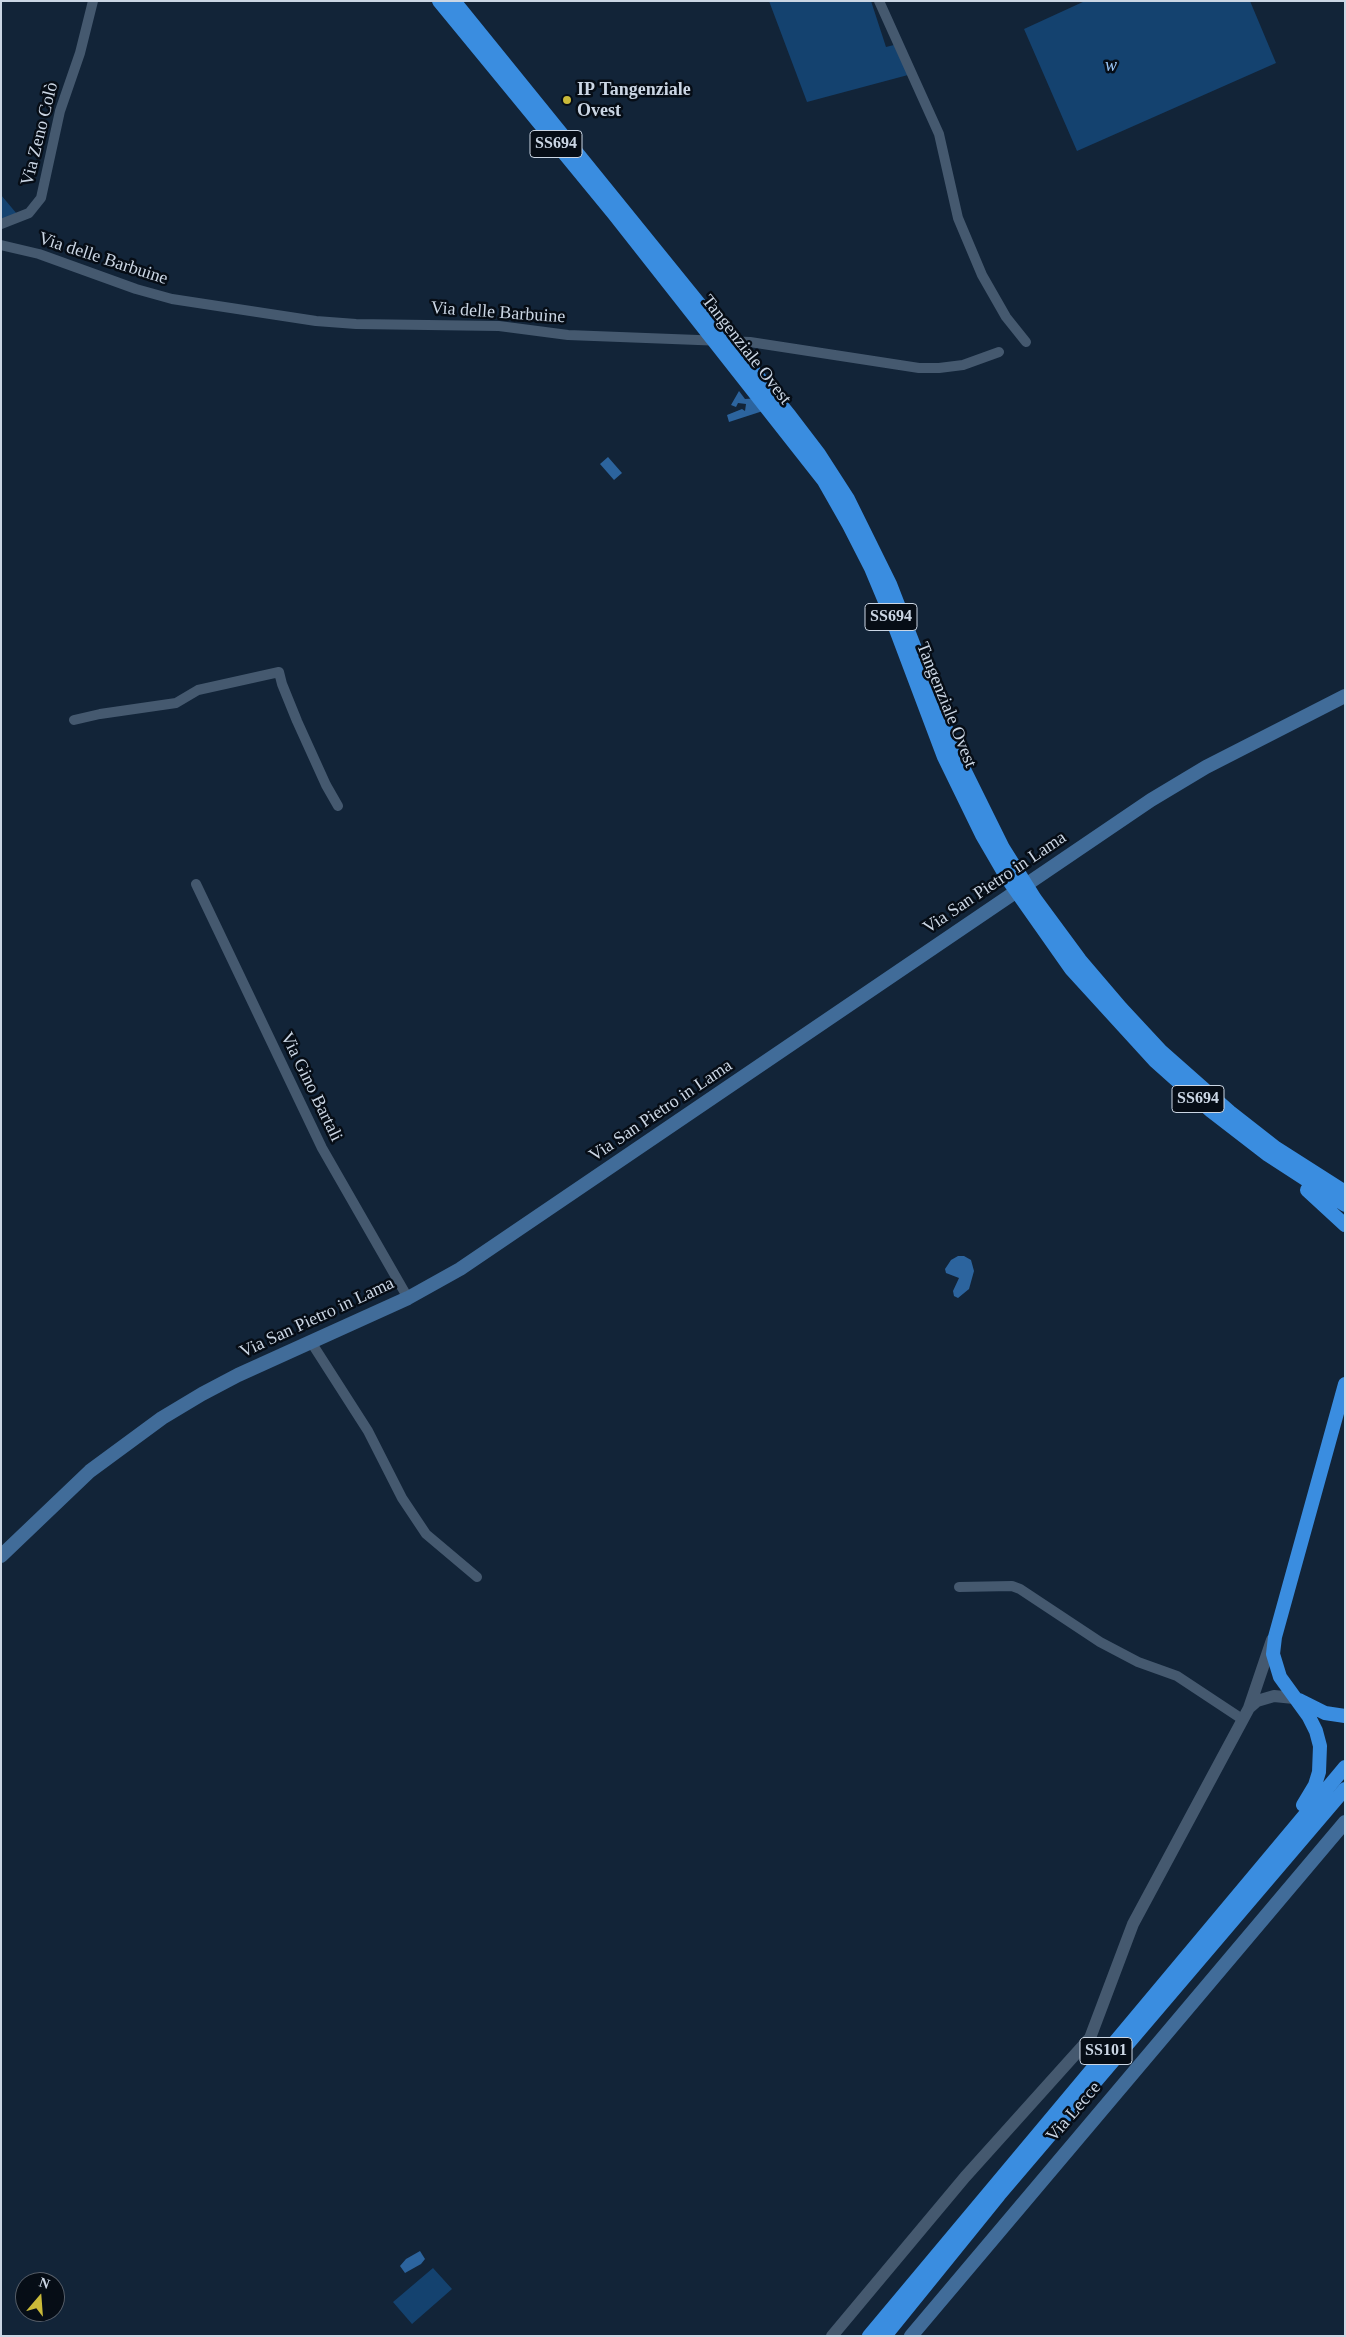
<!DOCTYPE html>
<html>
<head>
<meta charset="utf-8">
<style>
  body { margin:0 }
  #map { position:relative; width:1346px; height:2337px; overflow:hidden; background:#122438; font-family:Georgia,serif }
  canvas { display:block }
  .frame { position:absolute; inset:0; border:2px solid #cbd6e4; pointer-events:none }
  .north { position:absolute; left:15px; top:2272px; width:50px; height:50px; box-sizing:border-box; background:#060d16; border:1px solid #555d68; border-radius:50%; rotate:18deg; font-size:14px; font-weight:700; line-height:20px; text-align:center; color:#cbd6e4 }
  .north::after { content:''; display:block; margin:auto; width:18px; height:22px; background:#caba39; clip-path:polygon(50% 0,100% 100%,50% 72%,0 100%) }
</style>
</head>
<body>
<div id="map">
<canvas width="1346" height="2337"></canvas>
<div class="frame"></div>
<div class="north">N</div>
</div>
<script>
const context = document.querySelector('canvas').getContext('2d');
context.lineJoin = 'round';
function fillPath(path, color) { context.fillStyle = color; context.fill(path, 'evenodd'); }
const shape = rows => new Path2D(rows.map(r => 'M' + r).join(''));
function trace(path, color, width, dash) { context.strokeStyle = color; context.lineWidth = width; context.lineCap = dash ? 'butt' : 'round'; context.setLineDash(dash || []); context.stroke(path); }
function label(font, color, halo, rows, align = 'center') {
  context.font = font + ' Georgia,serif'; context.lineWidth = 5; context.setLineDash([]); context.textBaseline = 'middle'; context.strokeStyle = halo; context.fillStyle = color; for (const [text, x, y, turn = 0] of rows) {
    context.save(); context.translate(x, y); context.rotate((+turn || 0) * Math.PI / 180); context.textAlign = isNaN(turn) ? turn : align; if (halo) context.strokeText(text, 0, 0); context.fillText(text, 0, 0); context.restore();
  }
}
fillPath(shape([
  [769,1,871,1,886,47,894,45,908,75,807,102],
  [1085,1,1250,1,1276,63,1077,151,1024,29],
  [1,195,17,214,1,222],
  [433,2268,452,2289,412,2324,393,2302]
]), '#14426f');
fillPath(shape([
  [739,391,745,399,759,398,769,409,729,422,727,415,742,409,745,411,746,404,738,403,736,407,731,405],
  [608,457,622,473,614,480,600,464],
  [958,1256,964,1256,971,1260,974,1271,969,1289,958,1298,954,1296,953,1291,959,1278,946,1273,945,1269,951,1260],
  [420,2251,425,2259,421,2264,405,2273,400,2266,406,2259]
]), '#2c649e');
trace(shape([
  [879,1,939,134,958,218,982,275,1006,317,1026,342],
  [1,224,29,213,41,198,60,111,80,53,93,1],
  [1,245,39,254,136,289,172,299,316,321,356,324,499,326,568,335,750,342,919,368,939,368,963,365,999,352],
  [74,720,100,714,176,703,198,690,279,672,282,684,297,721,326,785,338,806],
  [196,884,322,1148,408,1298],
  [311,1342,368,1431,402,1498,426,1534,477,1577],
  [959,1587,1012,1586,1020,1589,1100,1642,1138,1662,1177,1676,1242,1719]
]), '#45596f', 10);
trace(shape([
  [1249,1708,1257,1701,1274,1696,1294,1698],
  [832,2336,965,2177,1090,2038,1133,1924,1249,1708,1272,1640]
]), '#45596f', 12);
trace(shape([
  [1,1556,90,1471,162,1418,202,1394,238,1375,408,1298,460,1269,1151,800,1206,767,1345,696],
  [911,2336,1345,1822]
]), '#416c99', 14);
trace(shape([
  [439,1,614,214,824,481,849,525,871,568,889,611,944,757,982,835,1007,878,1071,969,1155,1061,1211,1111,1268,1155,1345,1205],
  [454,1,790,416,819,454,848,499,890,584,954,749,1003,848,1035,899,1080,960,1121,1008,1161,1051,1230,1112,1276,1148,1345,1192],
  [1307,1190,1345,1225],
  [1299,1700,1325,1713,1345,1716],
  [1303,1805,1315,1785,1319,1772,1320,1746,1316,1731,1309,1717,1280,1677,1273,1654,1275,1637,1345,1384],
  [869,2336,1345,1767],
  [885,2336,999,2195,1345,1789]
]), '#3a8de0', 14);
for (const [x, y, r, color] of [
  [567,100,5,"#caba39"]
]) { const dot = new Path2D(); dot.arc(x, y, r, 0, 2 * Math.PI); context.fillStyle = color; context.fill(dot); trace(dot, '#060d16', 2); }
for (const [x, y, w] of [
  [556,144,52],
  [891,617,52],
  [1198,1099,52],
  [1106,2051,52]
]) { const box = new Path2D(); box.roundRect(x - w / 2, y - 13.5, w, 27, 4); context.fillStyle = '#060d16'; context.fill(box); trace(box, '#cbd6e4', 1); }
label('bold 16px', '#cbd6e4', null, [
  ["SS694",556,144],
  ["SS694",891,617],
  ["SS694",1198,1099],
  ["SS101",1106,2051]
]);
label('italic 18px', '#9cc8f9', '#060d16', [
  ["w",1111,66]
]);
label('bold 18px', '#cbd6e4', '#060d16', [
  ["IP Tangenziale",577,90],
  ["Ovest",577,111]
], 'left');
label('18px', '#cbd6e4', '#060d16', [
  ["Via Zeno Colò",40,134,-76],
  ["Via delle Barbuine",103,259,18],
  ["Via delle Barbuine",498,313,4],
  ["Tangenziale Ovest",746,350,52],
  ["Tangenziale Ovest",946,705,68],
  ["Via San Pietro in Lama",995,883,-34],
  ["Via Gino Bartali",311,1087,64],
  ["Via San Pietro in Lama",661,1111,-34],
  ["Via San Pietro in Lama",317,1318,-25],
  ["Via Lecce",1074,2112,-49]
]);
</script>
</body>
</html>
